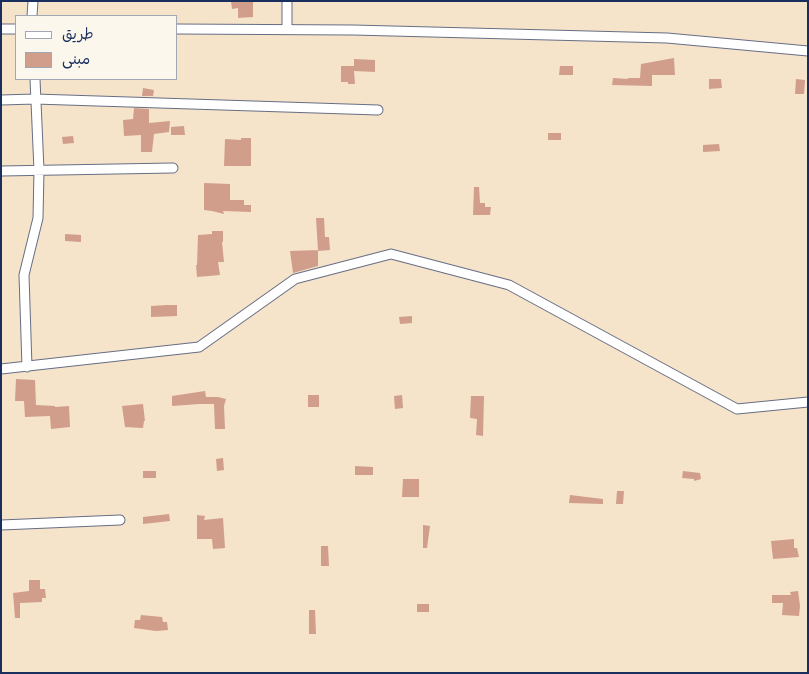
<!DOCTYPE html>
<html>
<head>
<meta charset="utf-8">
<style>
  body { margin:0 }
  #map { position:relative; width:809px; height:674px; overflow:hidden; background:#f5e3ca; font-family:"Patrick Hand","Playpen Sans Arabic",sans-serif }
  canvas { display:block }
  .frame { position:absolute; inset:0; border:2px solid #1b2f5e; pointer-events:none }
  .legend { position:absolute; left:15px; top:15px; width:162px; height:65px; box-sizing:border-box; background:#fbf7ec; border:1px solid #a1a7b3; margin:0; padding:6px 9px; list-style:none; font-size:15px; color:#1b2f5e }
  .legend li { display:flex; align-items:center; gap:10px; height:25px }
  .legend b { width:25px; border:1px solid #a1a7b3 }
</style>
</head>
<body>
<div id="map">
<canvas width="809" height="674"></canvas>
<div class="frame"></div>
<ul class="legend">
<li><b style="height:6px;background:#fff"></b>طريق</li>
<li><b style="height:14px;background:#d19e8b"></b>مبنى</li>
</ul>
</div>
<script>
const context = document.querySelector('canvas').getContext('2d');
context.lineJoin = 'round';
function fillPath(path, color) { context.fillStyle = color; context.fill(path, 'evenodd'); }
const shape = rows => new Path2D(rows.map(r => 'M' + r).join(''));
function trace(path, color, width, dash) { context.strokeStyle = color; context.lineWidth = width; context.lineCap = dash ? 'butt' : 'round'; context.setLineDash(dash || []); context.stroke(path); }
fillPath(shape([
  [231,1,253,1,253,17,238,18,238,8,232,9],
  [674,58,675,75,652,75,652,86,612,85,613,78,628,79,628,78,640,78,641,64],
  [354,59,375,60,375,72,354,71,355,84,348,84,348,82,341,82,341,66,354,66],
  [560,66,573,66,573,75,559,75],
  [709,79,721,79,722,88,709,89],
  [796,79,805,80,804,94,795,94],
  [143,88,154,90,153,96,142,96],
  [134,108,149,109,149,123,170,121,169,132,154,134,152,152,141,152,141,135,124,136,123,120,133,119],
  [184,126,185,135,171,135,171,127],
  [548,133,561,133,561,140,548,140],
  [73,136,74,143,63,144,62,137],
  [241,138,251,138,251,166,224,166,225,139,241,140],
  [719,144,720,151,703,152,703,145],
  [204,183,230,184,230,200,244,200,244,205,251,205,251,212,223,211,224,214,212,211,204,210],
  [474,187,479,187,480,203,485,203,485,207,491,207,490,215,473,215],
  [316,218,324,218,325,237,329,237,330,250,318,251],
  [212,231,223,231,223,242,222,242,224,262,218,262,220,275,197,277,196,265,197,265,198,235,212,234],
  [65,234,81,235,81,242,65,241],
  [318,250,318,266,293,273,290,251],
  [167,305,177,305,177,316,151,317,151,306],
  [412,316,412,323,400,324,399,317],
  [16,379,35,380,36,405,55,406,55,407,69,406,70,427,51,429,50,416,25,417,24,401,15,401],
  [205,391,206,397,218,397,226,399,224,406,225,429,215,429,214,404,199,404,172,406,172,396],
  [308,395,319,395,319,407,308,407],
  [402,395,403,408,395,409,394,396],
  [471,396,484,396,483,436,476,435,477,419,470,418],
  [143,404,145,421,144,421,143,428,125,427,122,406],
  [223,458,224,470,217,471,216,459],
  [355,466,373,467,373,475,355,475],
  [143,471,156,471,156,478,143,478],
  [683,471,700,473,701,479,694,481,694,479,682,478],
  [403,479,419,479,419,497,402,497],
  [617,491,624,491,623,504,616,504],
  [570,495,603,499,603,504,569,503],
  [169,514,170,521,143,524,143,517],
  [197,515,205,516,204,520,223,518,225,548,213,549,212,539,197,539],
  [423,525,430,526,427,548,423,548],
  [794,539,794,548,797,548,799,557,773,559,771,541],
  [321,546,328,546,329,566,321,566],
  [29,580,40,580,40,589,45,589,46,598,42,598,42,602,20,603,20,618,15,618,13,593,29,591],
  [798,591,800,606,799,616,782,615,783,603,772,603,772,595,791,595,790,592],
  [417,604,429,604,429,612,417,612],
  [309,610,315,610,316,634,309,634],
  [141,615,162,617,163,622,167,622,168,630,156,631,134,628,135,620,140,620]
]), '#d19e8b');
const minor = shape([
  [32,16,33,1],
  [1,29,16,29],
  [176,29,353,30,667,38,808,51],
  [287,29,287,1],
  [1,100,35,99,378,110],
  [1,171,173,168],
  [27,367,24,275,38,218,39,170,35,79],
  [1,369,199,347,295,279,391,254,509,285,737,409,808,402],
  [1,525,120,520]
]);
trace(minor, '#676e84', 11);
trace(minor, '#fff', 9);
</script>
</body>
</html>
